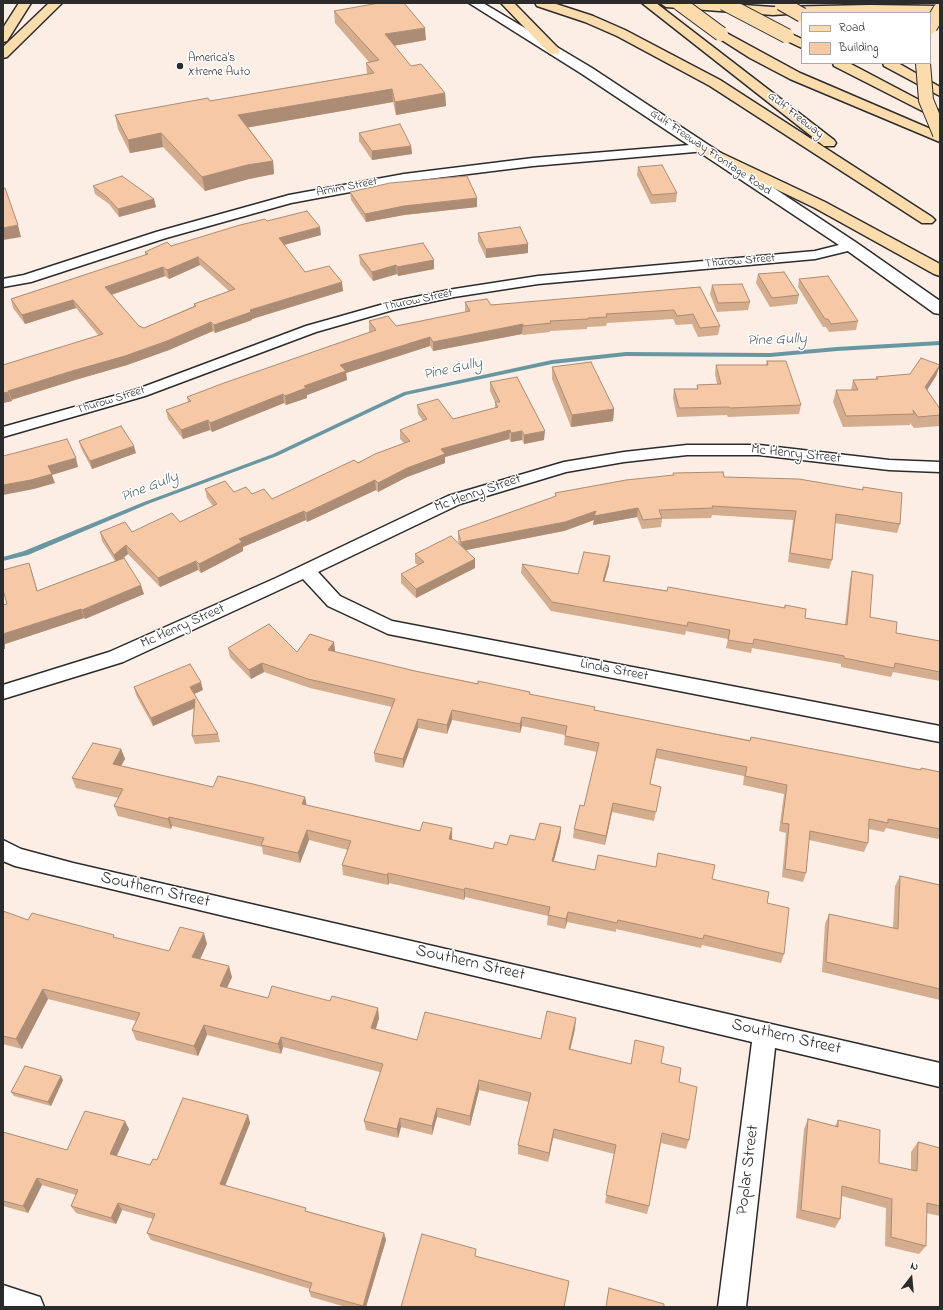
<!DOCTYPE html>
<html>
<head>
<meta charset="utf-8">
<style>
  body { margin:0 }
  #map { position:relative; width:943px; height:1310px; overflow:hidden; background:#fceee4; font-family:"Indie Flower",sans-serif }
  canvas { display:block }
  .frame { position:absolute; inset:0; border:4px solid #2b2b2b; pointer-events:none }
  .legend { position:absolute; left:801px; top:12px; width:130px; height:52px; box-sizing:border-box; background:#fff; border:1px solid #aaa; margin:0; padding:5px 7px; list-style:none; font-size:12px; color:#2b2b2b }
  .legend li { display:flex; align-items:center; gap:8px; height:20px }
  .legend b { width:20px; border:1px solid #aaa }
  .north { position:absolute; left:891px; top:1258px; width:40px; height:40px; -webkit-text-stroke:3px #fff; paint-order:stroke; rotate:16deg; font-size:11px; font-weight:700; line-height:16px; text-align:center; color:#2b2b2b }
  .north::after { content:''; display:block; margin:auto; width:14px; height:18px; background:#2b2b2b; clip-path:polygon(50% 0,100% 100%,50% 72%,0 100%) }
</style>
</head>
<body>
<div id="map">
<canvas width="943" height="1310"></canvas>
<div class="frame"></div>
<ul class="legend">
<li><b style="height:5px;background:#fcdcac"></b>Road</li>
<li><b style="height:11px;background:#f6c8a5"></b>Building</li>
</ul>
<div class="north">N</div>
</div>
<script>
const context = document.querySelector('canvas').getContext('2d');
context.lineJoin = 'round';
const shape = rows => new Path2D(rows.map(r => 'M' + r).join(''));
function fillPath(path, color) { context.fillStyle = color; context.fill(path, 'evenodd'); }
function trace(path, color, width, dash) { context.strokeStyle = color; context.lineWidth = width; context.lineCap = dash ? 'butt' : 'round'; context.setLineDash(dash || []); context.stroke(path); }
function label(font, color, halo, rows, align = 'center') {
  context.font = font + ' "Indie Flower",sans-serif'; context.lineWidth = 3; context.setLineDash([]); context.textBaseline = 'middle'; context.strokeStyle = halo; context.fillStyle = color; for (const [text, x, y, turn = 0] of rows) {
    context.save(); context.translate(x, y); context.rotate((+turn || 0) * Math.PI / 180); context.textAlign = isNaN(turn) ? turn : align; if (halo) context.strokeText(text, 0, 0); context.fillText(text, 0, 0); context.restore();
  }
}
fillPath(shape([
  [940,341,940,345,837,351,770,357,626,356,552,364,406,395,277,456,148,504,28,555,3,561,3,557,24,551,144,502,273,454,404,392,552,360,626,352,770,353,837,347,940,341]
]), '#6897a2');
const street = shape([
  [702,144,708,148,706,151,533,166,404,182,291,203,166,238,31,282,3,287,3,279,24,275,156,232,289,195,404,174,533,158,702,144],
  [851,242,856,243,858,246,856,249,815,259,538,284,454,297,393,310,316,332,145,396,3,437,3,427,135,390,306,326,391,302,454,289,538,276,815,251,851,242],
  [687,445,759,445,889,460,940,462,940,472,889,470,759,455,687,455,624,462,566,472,460,504,318,572,340,596,392,621,940,726,940,742,388,634,328,606,303,579,123,662,3,699,3,685,109,652,276,578,448,496,564,462,624,452,687,445],
  [3,840,21,849,73,863,940,1063,940,1087,775,1048,746,1307,718,1307,752,1042,15,866,3,861,3,840],
  [3,1285,40,1297,44,1307,3,1307,3,1285]
]);
const secondary = shape([
  [469,3,483,3,592,68,857,243,940,301,940,314,934,313,845,249,582,74,469,3]
]);
const primary = shape([
  [49,3,62,3,7,57,3,58,3,47,49,3]
]);
const highway = shape([
  [19,3,31,3,7,41,3,42,3,28,19,3],
  [501,3,514,3,558,48,560,51,558,54,550,54,501,3],
  [535,3,553,3,593,16,625,30,720,80,932,217,935,220,932,223,922,223,710,86,617,36,585,22,537,6,535,3],
  [642,3,656,3,834,140,836,143,834,146,824,146,642,3],
  [660,3,714,3,773,7,870,5,940,6,940,14,802,13,773,15,666,7,660,3],
  [721,30,800,73,940,133,940,142,790,79,750,58,717,37,715,34,721,30],
  [787,32,802,39,802,48,783,39,781,36,787,32],
  [833,63,849,63,940,111,940,120,834,66,833,63],
  [883,63,898,63,940,87,940,96,884,66,883,63],
  [702,144,825,202,940,264,940,276,934,274,815,208,697,151,695,148,697,145,702,144]
]);
trace(street, '#2b2b2b', 3);
trace(secondary, '#2b2b2b', 3);
trace(primary, '#2b2b2b', 3);
trace(highway, '#2b2b2b', 3);
fillPath(street, '#fff');
fillPath(secondary, '#fff');
fillPath(primary, '#fcdcac');
fillPath(highway, '#fcdcac');
const highwayBridge = shape([
  [679,3,721,34],
  [724,3,787,36],
  [781,3,802,15],
  [930,27,940,10],
  [923,63,926,100,940,134]
]);
trace(highwayBridge, '#2b2b2b', 16, []);
trace(highwayBridge, '#fcdcac', 14);
fillPath(shape([
  [334,11,426,40,394,46,411,66,445,93,446,106,396,115,393,102,248,127,273,161,274,174,249,179,205,191,163,147,130,153,118,129,115,115,210,101,367,74,366,63,369,62,335,23],
  [359,133,411,146,412,154,372,160,359,141],
  [638,167,677,193,676,202,651,204,637,175],
  [93,186,154,199,156,207,119,217,109,204,95,194],
  [350,192,477,207,404,215,366,222,351,200],
  [267,221,321,235,284,245,305,272,343,291,252,319,252,320,215,333,213,331,169,350,127,365,75,380,11,400,12,401,3,403,3,365,99,336,76,308,25,324,13,308,11,299,145,255,145,252,171,246],
  [200,265,229,291,194,304,194,306,144,328,139,326,112,295,165,276,169,279],
  [478,233,528,253,486,258,478,241],
  [359,255,434,260,434,269,398,276,397,274,373,281,360,264],
  [758,274,799,295,797,304,770,307,756,283],
  [799,279,858,321,856,330,829,332,826,327,823,327,798,287],
  [712,285,750,302,748,310,717,312,710,294],
  [700,287,720,326,718,335,698,337,692,324,676,325,673,319,607,323,606,326,587,327,587,329,550,331,550,332,523,335,522,334,433,351,430,346,346,373,347,380,307,395,307,398,286,405,284,403,212,432,210,430,183,439,168,419,166,410,188,402,187,397,370,332,369,331,369,321,396,326,465,312,465,302,491,305],
  [767,361,801,405,799,414,728,417,727,415,677,417,673,398,674,389,697,389,697,385,717,384,715,374,716,365,766,365],
  [940,365,936,376,927,390,940,409,940,426,914,428,910,423,910,425,843,427,833,402,836,390,851,390,853,380,876,379,876,377,910,374],
  [552,367,614,409,613,421,571,427,552,379],
  [490,382,544,440,524,444,522,440,511,442,509,439,445,457,445,463,407,477,378,492,376,490,307,522,306,520,243,547,243,551,201,573,198,570,160,587,128,554,123,558,144,594,85,619,84,618,5,644,5,649,3,649,3,605,7,604,29,563,37,591,115,561,102,541,100,532,132,532,180,522,213,506,207,498,205,489,252,494,272,499,404,443,400,439,400,430,423,421,418,414,417,405,453,419,495,408,495,402,490,391],
  [79,441,136,453,92,469,81,448],
  [673,473,724,477,862,490,863,487,900,524,897,533,835,523,832,560,829,569,788,562,793,520,712,515,711,518,662,519,661,527,642,529,637,517,593,525,594,520,564,531,466,550,475,568,416,598,401,583,401,574,418,565,415,563,415,554,459,543,458,540,458,531,555,497,555,493,673,475],
  [522,564,578,574,609,565,604,581,784,608,785,605,805,618,845,625,850,580,852,571,870,617,896,633,940,641,940,681,893,672,891,677,841,667,841,664,752,648,751,653,726,648,728,639,686,631,685,635,551,611,521,573],
  [334,642,335,651,334,652,415,671,530,694,594,710,680,727,750,740,751,737,921,770,921,768,940,772,940,836,938,839,886,828,884,832,869,829,868,843,864,852,809,840,806,873,803,882,782,877,786,833,779,831,784,794,743,785,744,776,656,758,650,784,661,787,654,821,612,812,605,845,573,838,574,829,584,806,597,752,564,745,565,735,522,726,520,733,452,720,447,734,418,728,403,768,375,762,374,753,392,707,310,688,264,672,251,679,230,657,228,648,297,652],
  [134,687,203,690,194,694,218,734,220,742,195,744,192,736,194,708,153,726,136,695],
  [121,749,125,759,121,766,213,787,305,797,306,805,452,838,452,840,493,849,507,845,535,840,561,827,560,837,554,861,595,870,712,879,767,903,784,954,781,963,702,945,701,948,616,929,616,932,567,922,565,929,547,925,548,916,465,897,464,900,389,883,388,885,343,875,342,865,348,850,309,840,300,863,263,854,262,847,172,826,171,829,118,816,114,806,119,798,76,788,72,778],
  [900,876,940,885,940,1000,822,972,825,924,829,914,893,928,895,886],
  [3,911,28,920,115,938,169,951,207,944,200,959,232,977,227,988,268,998,379,1018,376,1029,417,1040,541,1039,575,1029,570,1049,631,1064,661,1063,679,1082,689,1140,686,1149,661,1143,649,1206,647,1214,605,1203,614,1154,553,1138,548,1162,518,1154,518,1145,529,1102,479,1090,470,1126,437,1117,432,1135,401,1127,398,1138,366,1130,364,1121,380,1072,283,1047,281,1054,207,1035,198,1056,136,1040,132,1030,136,1021,48,999,22,1049,3,1044],
  [63,1080,51,1106,14,1096,11,1092],
  [248,1115,250,1123,225,1186,307,1211,384,1233,386,1240,366,1307,346,1307,311,1297,309,1291,310,1289,151,1240,147,1233,153,1219,122,1210,116,1224,76,1213,71,1206,76,1195,42,1185,28,1213,3,1206,3,1132,67,1150,129,1129,117,1156,150,1165,157,1160],
  [808,1119,835,1126,838,1120,879,1163,911,1170,911,1152,918,1142,940,1148,940,1216,926,1213,926,1246,919,1254,885,1246,886,1208,842,1196,840,1219,835,1228,796,1218,804,1129]
]), '#d4ac8e');
fillPath(shape([
  [425,28,426,40,386,47,385,34],
  [392,89,393,102,240,129,238,115],
  [445,93,446,106,396,115,395,102],
  [161,133,163,147,130,153,128,140],
  [411,146,412,154,372,160,372,151],
  [273,161,274,174,249,179,205,191,202,177,247,165],
  [477,198,477,207,404,215,366,222,365,214,404,206],
  [154,199,156,207,119,217,118,209],
  [18,225,21,237,3,240,3,228],
  [320,227,321,235,280,246,279,238],
  [528,244,528,253,486,258,486,249],
  [198,257,200,265,169,279,167,270],
  [434,260,434,269,398,276,397,267],
  [396,265,397,274,373,281,372,272],
  [163,267,165,276,107,296,105,287],
  [342,282,343,291,252,319,252,320,215,333,214,325,250,310],
  [73,300,76,308,25,324,22,315],
  [211,322,213,331,169,350,127,365,75,380,11,400,8,391],
  [523,324,522,334,433,351,433,342],
  [430,337,430,346,346,373,347,380,307,395,307,398,286,405,285,396,304,386,340,365],
  [940,365,936,376,922,398,925,387],
  [9,392,12,401,3,403,3,393],
  [283,394,284,403,212,432,210,423],
  [614,409,613,421,571,427,572,415],
  [208,420,210,430,183,439,181,430],
  [510,430,509,439,445,457,445,463,407,477,378,492,378,483,441,449],
  [522,431,522,440,511,442,511,433],
  [545,431,544,440,524,444,524,435],
  [134,446,136,453,92,469,90,461],
  [76,458,78,467,52,475,55,483,34,489,3,495,3,485,48,466],
  [375,480,376,490,307,522,306,513],
  [638,508,637,517,593,525,594,520,564,531,461,551,461,542,596,511],
  [304,511,306,520,243,547,243,551,201,573,199,564,239,539],
  [126,545,128,554,116,564,114,555],
  [610,556,609,565,602,590,603,581],
  [475,559,475,568,416,598,416,589],
  [196,561,198,570,160,587,158,578],
  [29,563,32,572,40,600,37,591],
  [141,585,144,594,85,619,82,610],
  [81,609,84,618,5,644,5,649,3,649,3,634],
  [334,642,335,651,329,660,328,650],
  [262,663,264,672,251,679,249,670],
  [201,682,203,690,192,695,190,687],
  [195,699,197,707,153,726,151,718],
  [452,710,452,720,447,734,447,725],
  [522,717,522,726,520,733,520,724],
  [418,719,418,728,403,768,403,759],
  [121,749,125,759,116,774,113,764],
  [305,797,307,807,302,804],
  [613,803,612,812,605,845,606,836],
  [169,817,172,826,171,829,168,819],
  [561,827,560,837,551,871,552,861],
  [452,828,452,838,449,849,449,839],
  [307,830,309,840,300,863,298,853],
  [388,873,389,883,388,885,387,875],
  [465,888,465,897,464,900,464,890],
  [568,912,567,922,565,929,566,919],
  [204,933,207,944,196,968,192,957],
  [229,966,232,977,223,996,220,986],
  [43,989,48,999,22,1049,16,1039],
  [378,1008,379,1018,373,1038,371,1028],
  [576,1018,575,1029,568,1059,569,1049],
  [204,1025,207,1035,198,1056,194,1046],
  [281,1037,283,1047,281,1054,278,1044],
  [61,1076,63,1080,51,1106,48,1102],
  [479,1080,479,1090,470,1126,470,1116],
  [437,1108,437,1117,432,1135,432,1126],
  [248,1115,250,1123,223,1191,220,1184],
  [400,1118,401,1127,398,1138,397,1129],
  [125,1121,129,1129,114,1161,110,1154],
  [554,1129,553,1138,548,1162,549,1153],
  [37,1178,42,1185,28,1213,23,1206],
  [118,1203,122,1210,116,1224,111,1218],
  [384,1233,386,1240,366,1307,363,1307]
]), '#ac8c74');
const building = shape([
  [379,3,404,3,425,28,385,34,411,66,421,64,445,93,395,102,392,89,238,115,273,161,247,165,202,177,161,133,128,140,115,115,208,98,210,101,374,73,366,63,379,60,334,11,379,3],
  [400,124,411,146,372,151,359,133,400,124],
  [662,165,677,193,652,195,638,167,662,165],
  [122,176,154,199,118,209,107,197,93,186,122,176],
  [467,176,477,198,404,206,365,214,350,192,390,183,467,176],
  [3,188,5,188,18,225,3,228,3,188],
  [307,211,320,227,279,238,305,272,329,266,342,282,250,310,251,312,214,325,211,322,167,341,125,356,72,371,8,391,9,392,3,393,3,365,103,334,73,300,22,315,11,299,148,254,145,252,167,242,171,246,240,225,265,219,267,221,307,211],
  [198,257,235,289,194,304,196,306,144,328,139,326,105,287,163,267,167,270,198,257],
  [520,227,528,244,486,249,478,233,520,227],
  [423,243,434,260,397,267,396,265,372,272,359,255,423,243],
  [784,272,799,295,772,298,758,274,784,272],
  [828,276,858,321,831,324,828,319,825,319,799,279,828,276],
  [742,284,750,302,718,303,712,285,742,284],
  [700,287,720,326,700,328,693,314,677,316,674,310,606,314,607,317,588,318,588,319,550,321,551,323,523,326,523,324,433,342,430,337,340,365,346,371,304,386,306,388,285,396,283,394,210,423,208,420,181,430,166,410,191,401,187,397,224,383,376,330,369,321,388,316,396,326,470,311,465,302,487,299,491,305,700,287],
  [921,358,940,365,925,387,940,409,940,415,918,417,913,410,914,414,846,416,836,390,858,390,853,380,878,379,876,377,910,374,921,358],
  [767,361,786,361,801,405,730,408,729,407,679,408,674,389,698,389,697,385,721,384,716,365,768,365,767,361],
  [591,362,614,409,572,415,552,367,591,362],
  [517,377,545,431,524,435,522,431,511,433,510,430,441,449,445,454,407,468,378,483,375,480,306,513,304,511,239,539,242,542,199,564,196,561,158,578,126,545,114,555,100,532,125,522,132,532,172,513,180,522,217,504,205,489,225,481,234,492,246,487,252,494,264,489,272,499,354,460,358,463,375,454,410,441,400,430,427,419,417,405,438,399,453,419,498,407,495,402,500,402,490,382,517,377],
  [121,426,134,446,90,461,79,441,121,426],
  [67,439,76,458,48,466,52,474,31,480,3,485,3,456,15,453,67,439],
  [723,472,724,477,799,479,863,490,863,487,902,493,900,524,836,514,832,560,790,553,796,511,712,506,713,508,659,510,662,518,643,520,638,508,594,516,596,511,565,522,461,542,458,531,556,496,555,493,626,480,674,475,673,473,723,472],
  [451,536,475,559,416,589,401,574,424,562,415,554,451,536],
  [584,552,610,556,603,581,667,591,668,587,785,608,785,605,806,609,805,618,847,625,852,571,873,575,870,617,897,622,896,633,940,641,940,672,895,663,894,668,844,658,844,656,754,639,753,644,728,640,730,630,688,622,687,626,552,602,522,564,578,574,584,552],
  [124,558,141,585,82,610,81,609,3,634,3,605,7,604,3,590,3,570,29,563,37,591,124,558],
  [269,624,297,652,310,634,334,642,328,650,415,671,478,684,478,681,530,692,529,694,595,707,594,710,680,727,750,741,751,737,921,770,921,768,940,772,940,829,888,819,888,823,869,819,868,843,810,831,806,873,785,869,789,824,782,823,787,785,745,776,747,767,657,749,650,784,661,787,656,812,613,803,606,836,574,829,580,805,584,806,599,743,565,736,567,726,522,717,520,724,452,710,447,725,418,719,403,759,374,753,395,699,308,679,262,663,249,670,228,648,269,624],
  [190,664,201,682,190,687,218,734,192,736,195,699,151,718,134,687,190,664],
  [93,743,121,749,113,764,213,787,218,776,253,784,305,797,302,804,420,831,423,822,452,828,449,839,493,849,495,842,507,845,510,835,535,840,540,823,561,827,552,861,595,870,598,855,656,867,658,853,715,865,712,879,769,892,767,903,789,908,784,954,704,935,703,939,618,920,617,923,568,912,566,919,548,915,550,907,465,888,464,890,388,873,387,875,342,865,351,841,307,830,298,853,261,845,264,838,169,817,168,819,114,806,123,789,72,778,93,743],
  [900,876,940,885,940,989,826,962,829,914,898,929,900,876],
  [3,911,28,920,32,913,114,935,113,937,169,951,180,927,204,933,192,957,229,966,220,986,268,998,272,986,330,1001,332,996,378,1008,371,1028,417,1040,425,1012,541,1039,547,1011,576,1018,569,1049,631,1064,635,1040,664,1047,661,1063,681,1068,679,1082,697,1087,689,1140,662,1133,649,1206,606,1195,616,1145,554,1129,549,1153,518,1145,531,1093,479,1080,470,1116,437,1108,432,1126,400,1118,397,1129,364,1121,383,1064,281,1037,278,1044,204,1025,194,1046,132,1030,140,1013,43,989,16,1039,3,1036,3,911],
  [25,1066,61,1076,48,1102,11,1092,25,1066],
  [183,1098,248,1115,220,1184,306,1208,305,1211,384,1233,363,1306,309,1291,312,1283,147,1233,155,1214,118,1203,111,1218,71,1206,78,1190,37,1178,23,1206,3,1201,3,1132,67,1150,85,1111,125,1121,110,1154,150,1165,153,1159,157,1160,183,1098],
  [808,1119,838,1127,838,1120,880,1130,879,1163,917,1171,918,1142,940,1148,940,1206,927,1203,926,1246,891,1237,892,1199,842,1186,840,1219,801,1210,808,1119],
  [422,1234,476,1249,475,1256,569,1281,564,1307,401,1307,422,1234],
  [609,1288,664,1304,664,1307,606,1307,609,1288]
]);
fillPath(building, '#f6c8a5');
trace(building, '#ac8c74', 1);
for (const [x, y, r, color] of [
  [180,66,4,"#2b2b2b"]
]) { const dot = new Path2D(); dot.arc(x, y, r, 0, 2 * Math.PI); context.fillStyle = color; context.fill(dot); trace(dot, '#fff', 1.5); }
label('12px', '#2b2b2b', '#fff', [
  ["America's",188,59],
  ["Xtreme Auto",188,73]
], 'left');
label('12px', '#2b2b2b', '#fff', [
  ["Gulf Freeway",795,116,38],
  ["Gulf Freeway Frontage Road",710,153,34],
  ["Arnim Street",347,188,-11],
  ["Thurow Street",740,262,-5],
  ["Thurow Street",418,301,-12],
  ["Thurow Street",111,401,-17]
]);
label('14px', '#2b2b2b', '#fff', [
  ["Mc Henry Street",796,455,6],
  ["Mc Henry Street",478,494,-19],
  ["Mc Henry Street",183,627,-24],
  ["Linda Street",614,671,11]
]);
label('italic 15px', '#4a6166', '#fff', [
  ["Pine Gully",777,341,-2],
  ["Pine Gully",453,370,-12],
  ["Pine Gully",150,488,-21]
]);
label('17px', '#2b2b2b', '#fff', [
  ["Southern Street",155,891,13],
  ["Southern Street",470,964,13],
  ["Southern Street",786,1038,13],
  ["Poplar Street",749,1170,-83]
]);
</script>
</body>
</html>
